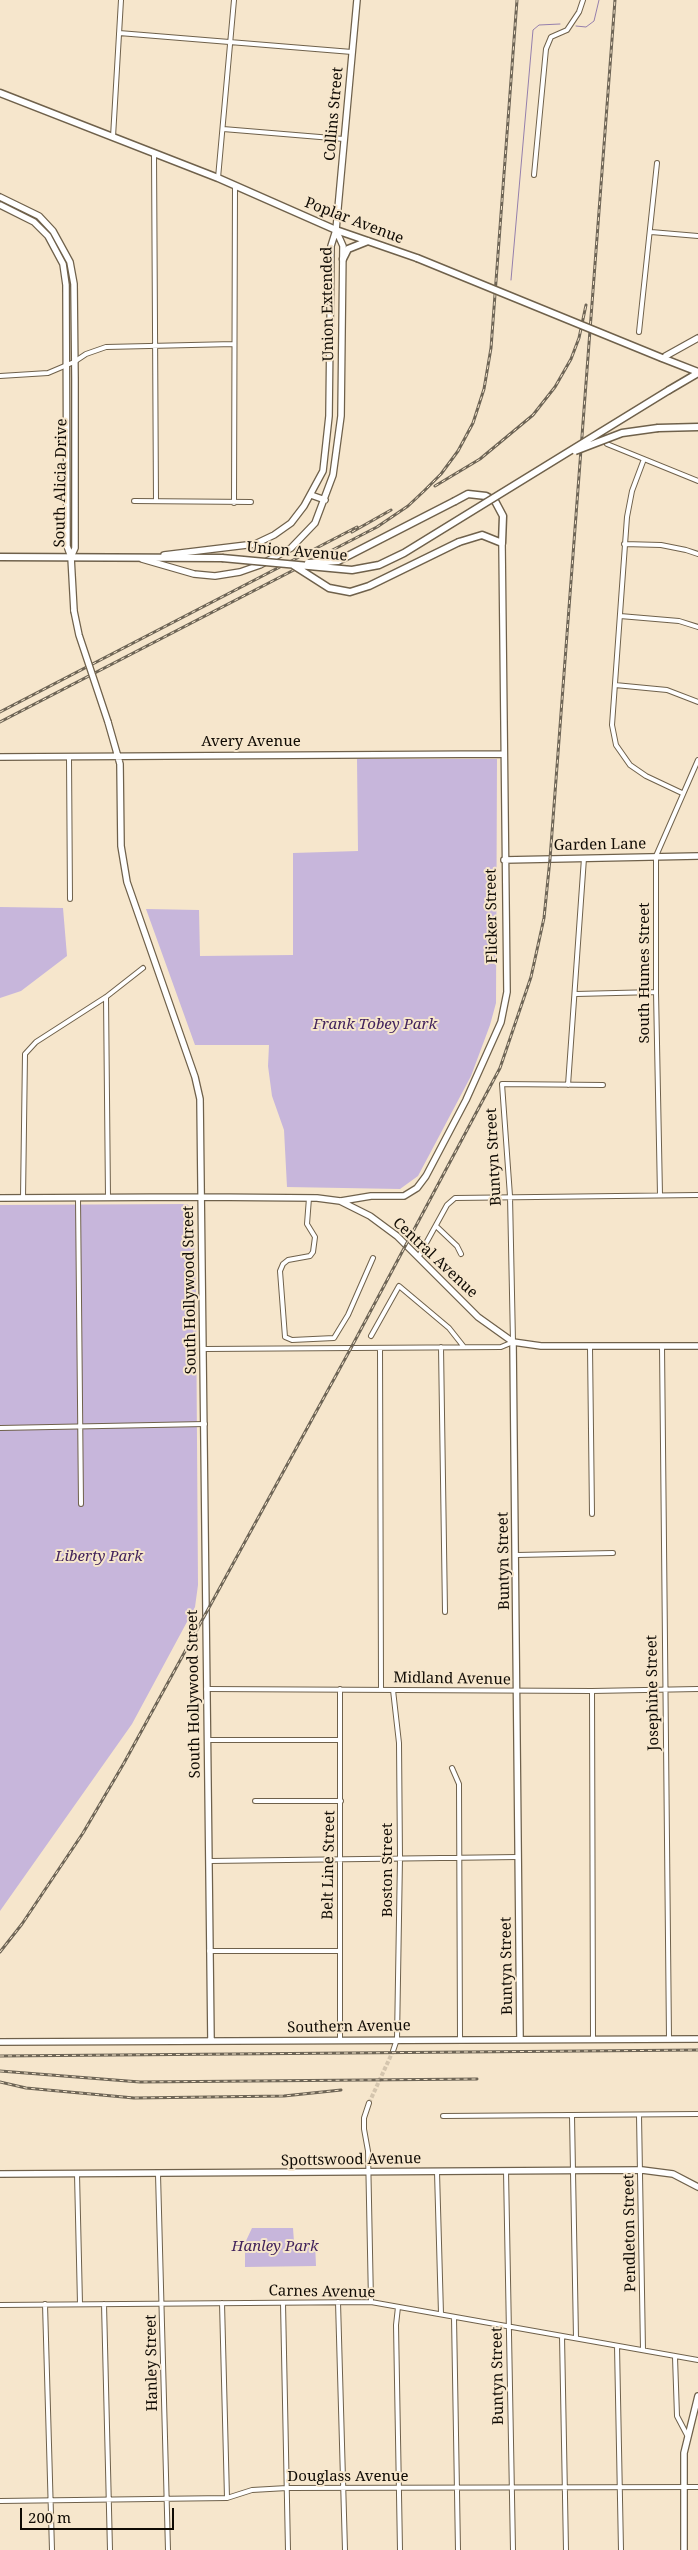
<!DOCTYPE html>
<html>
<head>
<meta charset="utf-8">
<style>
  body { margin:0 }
  #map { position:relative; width:698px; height:2550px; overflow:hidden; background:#f6e6cc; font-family:"Noto Serif",serif }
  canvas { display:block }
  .scale { position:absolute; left:20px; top:2508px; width:154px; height:22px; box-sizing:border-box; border:2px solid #100b04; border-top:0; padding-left:6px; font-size:15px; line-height:18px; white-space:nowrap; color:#100b04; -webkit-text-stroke:4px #f6e6cc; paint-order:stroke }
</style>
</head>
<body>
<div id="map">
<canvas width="698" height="2550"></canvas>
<div class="scale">200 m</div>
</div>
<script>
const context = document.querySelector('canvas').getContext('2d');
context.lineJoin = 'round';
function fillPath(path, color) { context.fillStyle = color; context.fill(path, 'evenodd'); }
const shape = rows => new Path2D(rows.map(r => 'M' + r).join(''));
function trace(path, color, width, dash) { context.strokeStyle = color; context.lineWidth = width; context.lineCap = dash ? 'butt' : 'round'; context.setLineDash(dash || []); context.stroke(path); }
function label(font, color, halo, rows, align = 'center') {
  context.font = font + ' "Noto Serif",serif'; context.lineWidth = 4; context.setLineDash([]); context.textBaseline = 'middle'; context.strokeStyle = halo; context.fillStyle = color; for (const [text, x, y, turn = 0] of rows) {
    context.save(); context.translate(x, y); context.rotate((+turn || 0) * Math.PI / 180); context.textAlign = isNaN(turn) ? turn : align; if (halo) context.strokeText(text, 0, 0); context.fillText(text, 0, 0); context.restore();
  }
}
fillPath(shape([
  [357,759,497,759,496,1003,490,1025,471,1076,418,1176,400,1189,287,1187,284,1130,272,1096,268,1066,269,1045,195,1045,146,909,199,910,200,956,293,955,293,853,358,851],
  [0,907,63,908,67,956,21,991,0,998],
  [187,1204,193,1210,196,1295,198,1585,195,1607,132,1724,0,1911,0,1205],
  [252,2228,293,2228,294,2242,315,2242,316,2266,245,2267,245,2243]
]), '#c7b6db');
trace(shape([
  [576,26,586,27,594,21,599,0],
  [511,280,533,30,539,25,560,24]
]), '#957fac', 1);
trace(shape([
  [369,2103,393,2051]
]), '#d4c5ae', 4, [4, 2]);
const street = shape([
  [119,33,352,52],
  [223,129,344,139],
  [113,137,121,0],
  [154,154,156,501],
  [534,175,546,49,551,37,567,30,579,12,583,0],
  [218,178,234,0],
  [651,232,698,236],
  [639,332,657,163],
  [0,376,48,373,74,362,86,354,106,347,234,344],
  [607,444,698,481],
  [644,459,632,491,627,517,612,725,616,745,630,765,646,776,682,793],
  [134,501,251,502],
  [234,503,235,185],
  [624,544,661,545,686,550,698,554],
  [620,616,679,621,698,627],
  [615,685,667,690,698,702],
  [69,757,70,899],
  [576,994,656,992],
  [106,997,108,1198],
  [568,1085,584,858],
  [660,1195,656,992,656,856,698,760],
  [23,1198,25,1054,36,1042,106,997,143,968],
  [78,1198,81,1504],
  [309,1198,307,1224,315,1237,313,1252,310,1256,288,1260,283,1264,280,1271,285,1337,292,1340,334,1338,348,1315,373,1258],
  [436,1226,457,1246,461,1254],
  [419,1256,447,1205,455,1198,698,1195],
  [371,1336,399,1286,449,1328,464,1347],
  [662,1346,669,2038],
  [441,1347,445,1612],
  [590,1347,592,1514],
  [380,1348,381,1689],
  [205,1349,501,1347,513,1342,510,1196,502,1084,603,1085],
  [0,1428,205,1424],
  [517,1555,613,1553],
  [206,1689,592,1691,698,1689],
  [393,1690,399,1743,400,1858,397,2039,393,2051],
  [592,1691,593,2038],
  [207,1740,340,1740],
  [452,1768,459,1784,460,2040],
  [255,1801,341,1801],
  [210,1861,518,1857],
  [209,1951,339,1951],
  [340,2041,340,1689],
  [369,2103,364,2118,364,2129,368,2151,371,2302],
  [639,2115,643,2350],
  [443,2116,698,2114],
  [572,2116,576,2338],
  [506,2171,513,2550],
  [437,2172,441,2314],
  [77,2174,80,2304],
  [158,2174,168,2550],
  [338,2302,345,2550],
  [222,2303,227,2498],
  [283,2303,288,2550],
  [45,2304,52,2550],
  [104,2304,110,2550],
  [0,2305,371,2302,698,2360],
  [398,2307,396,2325,400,2550],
  [454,2317,458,2550],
  [562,2336,566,2550],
  [617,2346,621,2550],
  [675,2357,677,2416,687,2435],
  [0,2501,227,2498,252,2490,287,2488,698,2487]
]);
const secondary = shape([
  [0,197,39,216,53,231,70,262,74,284,75,379,75,548,71,557],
  [0,205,34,222,48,236,63,264,66,285,67,546,71,557,74,611],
  [662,358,698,338],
  [311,495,325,500],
  [164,555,255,544,274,535,291,523,304,506,323,471,329,416,331,246,336,230,357,0],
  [142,559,194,574,215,576,240,572,260,565,291,548,315,523,333,475,341,416,343,246,336,230],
  [108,722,120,764,121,846,127,882,195,1077,200,1099,211,2041],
  [0,757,503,754],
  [504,860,698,856],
  [0,1198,200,1197,317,1198,340,1201,370,1216,397,1236,478,1317,513,1342,541,1346,698,1346],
  [341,1201,371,1196,404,1196,417,1188,426,1176,466,1100,501,1022,507,992,502,543],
  [513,1342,520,2039],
  [0,2042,698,2039],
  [0,2174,642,2170,673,2174,698,2187],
  [684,2550,684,2453,698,2396]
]);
const primary = shape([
  [0,93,218,178,336,230,417,258],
  [343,259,348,249,368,241],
  [662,358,698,372],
  [669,390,698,373],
  [658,428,698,427],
  [455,501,468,494,486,496,495,501,503,516,502,543,482,535,459,542],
  [0,557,222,558]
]);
trace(street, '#6f614b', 6);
trace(secondary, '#6f614b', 8);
trace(primary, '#6f614b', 9);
trace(street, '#fff', 4);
trace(secondary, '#fff', 5.5);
trace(primary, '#fff', 6);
const rail = shape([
  [435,486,480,459,533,415,555,387,571,359,579,338,586,305],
  [352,532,391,510],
  [0,712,357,527],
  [0,722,377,527,408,506,424,491,441,474,458,451,473,423,484,389,491,348,517,0],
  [0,1952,22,1924,83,1833,124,1763,351,1348,500,1068,531,977,544,918,550,859,615,0],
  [0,2056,698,2050],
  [0,2071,140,2082,477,2079],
  [0,2082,26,2088,134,2098,284,2096,341,2090]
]);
trace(rail, '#6e6556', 3);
trace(rail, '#f6e6cc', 1, [4]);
const secondaryBridge = shape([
  [74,611,79,635,108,722]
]);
const primaryBridge = shape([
  [417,258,662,358],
  [575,451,622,433,658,428],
  [222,558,352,570,379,565,404,553,669,390],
  [308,563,338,561,455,501],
  [293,565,329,588,350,592,369,586,459,542]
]);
trace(secondaryBridge, '#6f614b', 8, []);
trace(primaryBridge, '#6f614b', 9, []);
trace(secondaryBridge, '#fff', 5.5);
trace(primaryBridge, '#fff', 6);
label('15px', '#100b04', '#f6e6cc', [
  ["Collins Street",334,114,-85],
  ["Poplar Avenue",354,221,21],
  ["Union Extended",328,304,-91],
  ["South Alicia Drive",61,483,-89],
  ["Union Avenue",297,552,5],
  ["Avery Avenue",251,742],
  ["Garden Lane",600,845,-1],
  ["Flicker Street",492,916,-91],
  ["South Humes Street",645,973,-90],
  ["Buntyn Street",494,1157,-93],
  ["Central Avenue",435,1258,43],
  ["South Hollywood Street",190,1290,-91],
  ["Buntyn Street",504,1561,-91],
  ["Midland Avenue",452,1679,1],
  ["Josephine Street",653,1693,-91],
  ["South Hollywood Street",194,1694,-91],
  ["Belt Line Street",329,1865,-89],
  ["Boston Street",388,1870,-90],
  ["Buntyn Street",507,1966,-91],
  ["Southern Avenue",349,2027,-1],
  ["Spottswood Avenue",351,2160,-1],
  ["Pendleton Street",630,2233,-91],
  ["Carnes Avenue",322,2292,1],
  ["Hanley Street",152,2363,-91],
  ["Buntyn Street",498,2376,-91],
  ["Douglass Avenue",348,2477]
]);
label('italic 15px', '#42235c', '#f6e6cc', [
  ["Frank Tobey Park",375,1025],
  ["Liberty Park",99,1557],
  ["Hanley Park",275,2247]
]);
</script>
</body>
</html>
